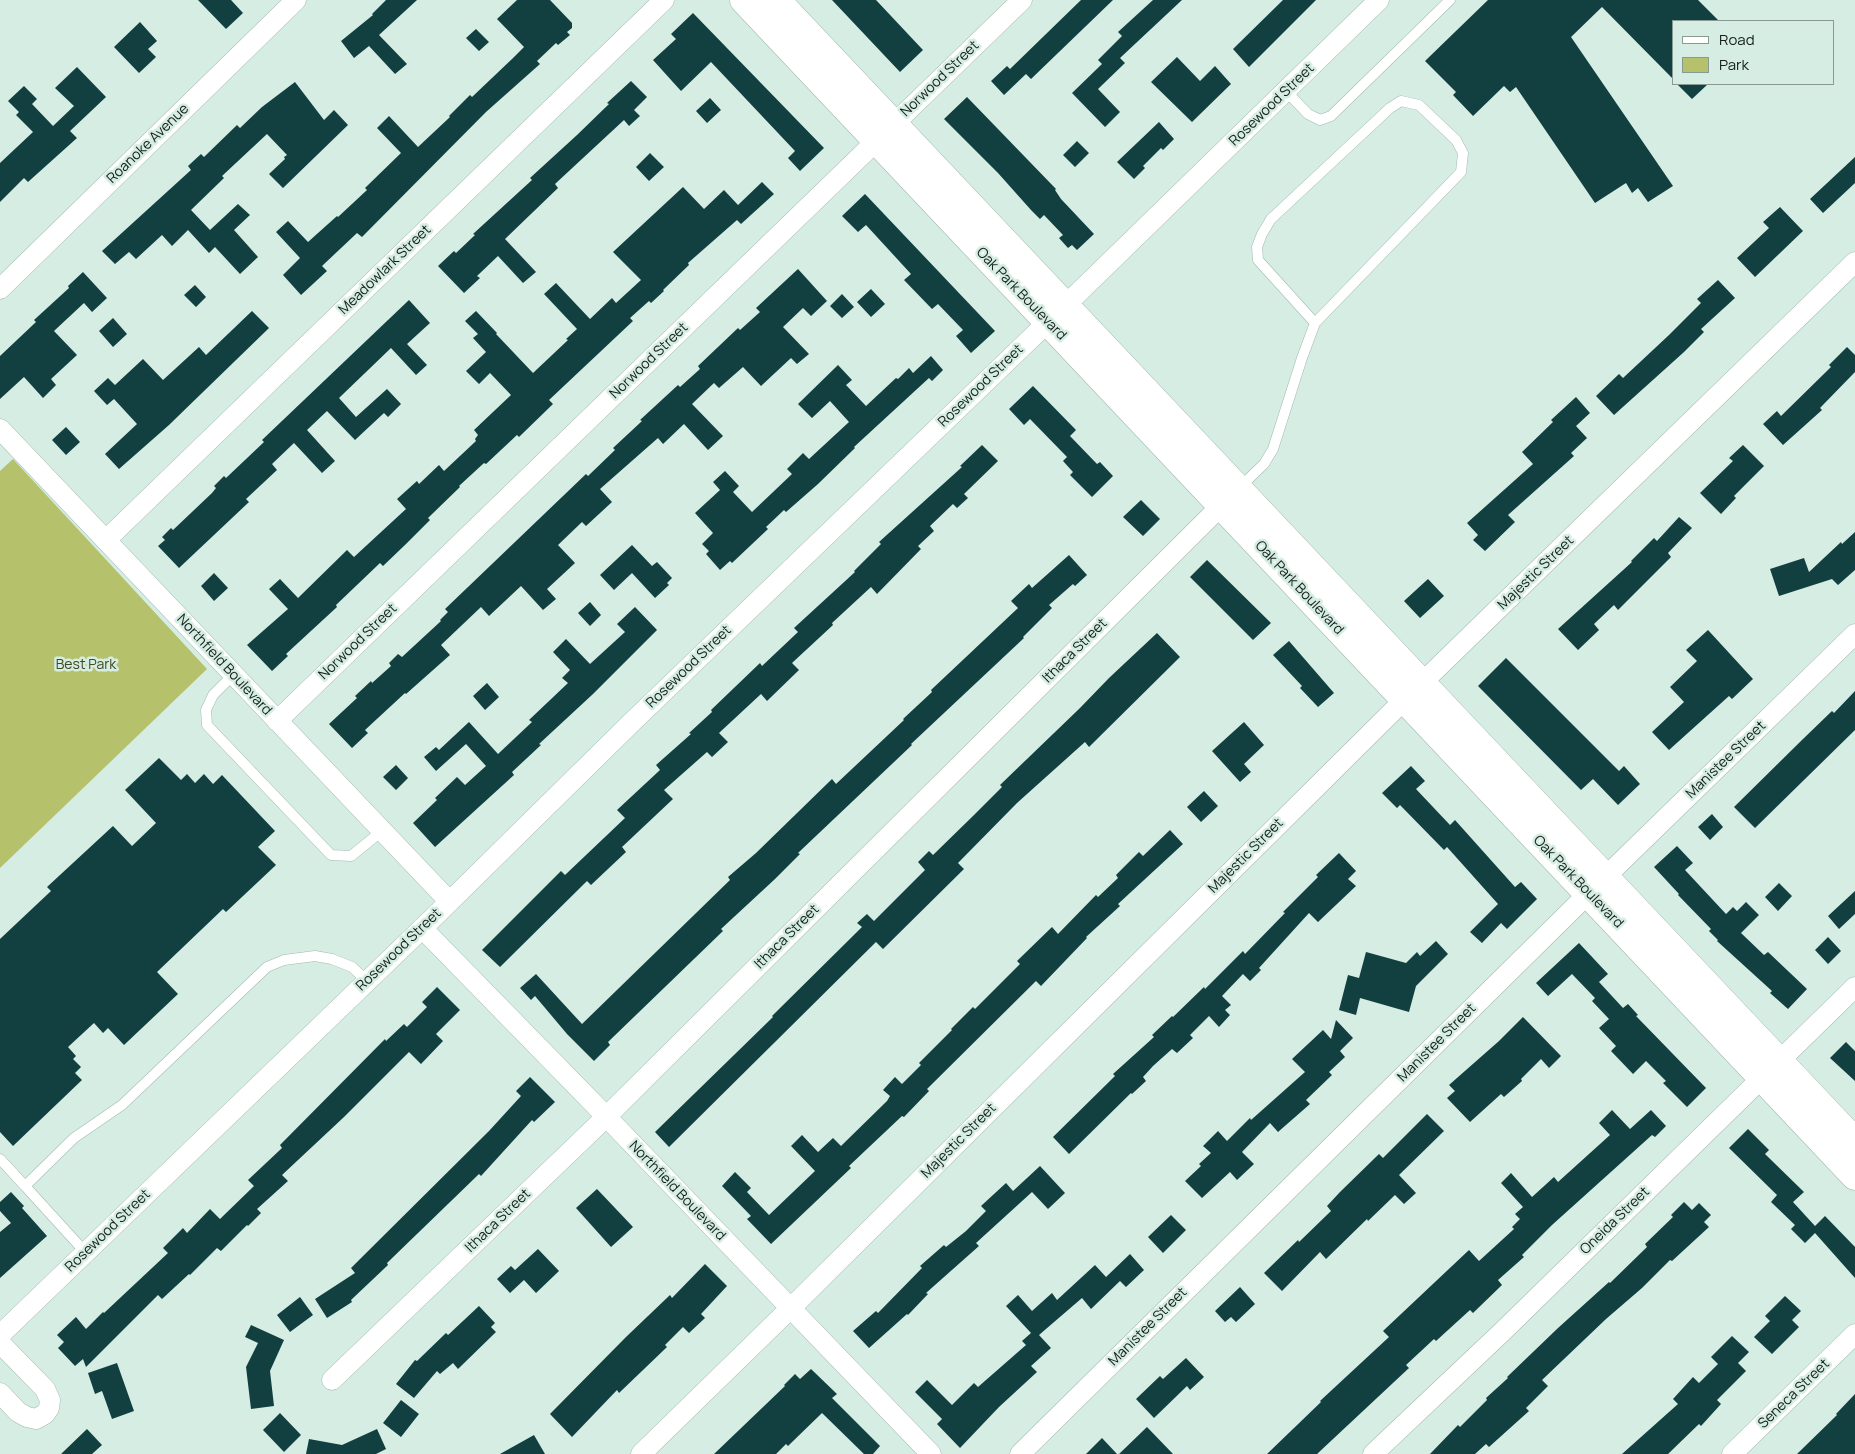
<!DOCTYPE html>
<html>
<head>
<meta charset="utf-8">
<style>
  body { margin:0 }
  #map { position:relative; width:1855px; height:1454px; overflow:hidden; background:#d5ede3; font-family:Manrope,sans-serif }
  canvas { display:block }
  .legend { position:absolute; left:1672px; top:20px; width:162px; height:65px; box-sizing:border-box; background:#d5ede3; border:1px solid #889a93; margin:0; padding:6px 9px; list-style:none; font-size:15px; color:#151e1a }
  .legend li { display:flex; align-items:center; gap:10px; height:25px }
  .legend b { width:25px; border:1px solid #889a93 }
</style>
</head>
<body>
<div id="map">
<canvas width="1855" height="1454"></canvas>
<ul class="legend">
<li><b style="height:6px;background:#fff"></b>Road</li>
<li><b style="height:14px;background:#b6c16b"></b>Park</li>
</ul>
</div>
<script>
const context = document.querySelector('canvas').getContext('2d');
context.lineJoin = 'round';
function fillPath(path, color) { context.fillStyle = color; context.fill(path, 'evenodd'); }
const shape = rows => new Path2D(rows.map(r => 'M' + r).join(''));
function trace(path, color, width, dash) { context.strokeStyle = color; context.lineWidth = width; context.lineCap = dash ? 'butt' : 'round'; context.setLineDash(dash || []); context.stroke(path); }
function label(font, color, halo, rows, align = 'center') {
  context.font = font + ' Manrope,sans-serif'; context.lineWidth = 5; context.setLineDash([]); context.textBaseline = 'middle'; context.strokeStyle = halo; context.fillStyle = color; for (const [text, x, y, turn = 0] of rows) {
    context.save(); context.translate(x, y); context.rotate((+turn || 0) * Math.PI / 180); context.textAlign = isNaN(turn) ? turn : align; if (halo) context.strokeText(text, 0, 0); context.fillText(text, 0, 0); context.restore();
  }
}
fillPath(shape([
  [13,459,207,669,0,868,0,471]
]), '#b6c16b');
fillPath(shape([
  [198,0,231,0,243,13,226,29],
  [386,0,417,0,379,35,407,64,395,74,369,46,354,58,341,41,373,15,372,14],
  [517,0,550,0,572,23,572,28,567,32,570,35,558,45,556,43,537,61,540,64,486,112,362,237,357,233,322,266,327,271,301,295,283,275,300,258,276,232,288,221,308,242,337,216,338,217,367,190,365,188,401,153,377,128,389,116,418,147,450,117,449,116,470,95,472,97,512,59,524,47,497,19],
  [832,0,876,0,923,50,900,72],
  [1081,0,1113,0,1031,79,1026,74,1004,95,991,81,1007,66,1010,69],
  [1153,0,1182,0,1120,58,1125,63,1098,89,1120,112,1105,127,1072,93,1102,64,1098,60,1122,36,1118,32],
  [1283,0,1316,0,1249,67,1233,49],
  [1488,0,1698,0,1719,21,1674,21,1674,80,1602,7,1571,37,1673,186,1648,202,1638,188,1632,193,1626,183,1595,203,1516,87,1510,92,1504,86,1473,116,1453,95,1456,92,1425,61],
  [693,13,824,148,800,171,788,158,795,151,711,62,681,91,653,60,676,39,671,34],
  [140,22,157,41,148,49,156,57,139,73,114,47],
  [476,29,489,42,479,51,466,38],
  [1177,57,1200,81,1215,66,1231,84,1192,122,1151,82],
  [77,67,106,97,70,131,77,138,28,182,24,178,0,202,0,163,33,132,16,115,19,112,8,101,24,86,37,99,32,104,53,126,74,106,55,88],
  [631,81,647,97,634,110,640,116,629,126,624,120,555,184,558,188,505,239,536,272,523,283,498,256,477,276,480,278,464,293,438,266,454,251,456,253,475,235,473,234,532,180,530,178,577,135,609,104,607,103],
  [295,82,324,120,334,110,348,125,283,188,269,174,285,159,284,157,287,155,267,134,222,176,224,178,191,210,210,230,238,204,250,215,234,230,258,257,240,274,215,247,209,253,188,230,172,246,162,235,136,259,129,252,115,264,102,251,191,170,188,166,201,154,204,157,237,125,240,128,262,107],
  [1677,84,1708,84,1692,99],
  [967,97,1056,189,1055,190,1061,199,1094,234,1077,250,1072,245,1068,248,1059,238,1063,235,1044,215,1040,219,1031,210,998,173,944,119],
  [710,98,721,110,707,123,696,111],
  [1159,122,1174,139,1163,150,1161,148,1143,166,1145,168,1134,179,1117,162],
  [1077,141,1089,153,1075,167,1063,155],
  [650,153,664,167,649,181,636,167],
  [1855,157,1855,183,1823,213,1810,199],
  [762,182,774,194,741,224,737,220,688,263,689,265,663,290,664,291,651,303,649,301,630,318,633,321,549,400,553,404,519,437,517,435,486,464,484,463,459,486,460,487,428,518,430,520,406,544,383,566,380,563,336,605,337,607,286,654,288,656,272,671,247,645,288,609,269,589,280,579,298,598,347,550,354,557,406,509,397,499,417,481,419,484,439,465,444,471,476,441,475,439,478,435,474,430,511,395,490,373,479,384,466,371,486,352,473,338,478,334,465,321,476,311,497,333,496,334,533,373,568,340,566,339,577,329,544,294,556,283,590,319,612,298,616,303,641,280,613,252,683,187,704,209,724,190,738,205],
  [865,194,995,331,971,353,956,336,963,330,938,304,932,309,904,280,911,274,866,225,858,232,842,216],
  [1780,207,1803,231,1755,277,1737,258,1769,228,1763,222],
  [798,269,827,301,811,316,803,308,783,327,809,354,797,364,791,358,761,386,743,367,719,388,714,383,692,404,723,436,708,450,684,424,663,444,658,438,600,489,612,502,586,526,582,522,558,545,575,563,547,589,556,599,543,610,521,586,489,616,481,607,441,645,450,655,406,694,405,693,365,730,368,733,352,748,329,724,357,698,355,696,371,681,372,683,391,666,389,663,398,654,402,657,441,621,440,620,448,612,445,609,468,587,586,474,588,476,615,450,613,448,642,421,640,420,678,385,680,387,700,369,698,366,738,328,740,330,760,312,756,308],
  [83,272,107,298,92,312,84,303,54,331,77,355,51,379,56,385,43,398,24,377,0,399,0,356,36,322,34,320,69,288,68,286],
  [1718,280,1735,298,1701,329,1704,332,1684,352,1614,415,1596,396,1619,374,1623,378,1669,335,1701,303,1697,299],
  [195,285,206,297,196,307,184,295],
  [871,289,885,304,871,317,857,302],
  [842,294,854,307,842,318,830,306],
  [409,300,430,323,407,344,427,365,416,375,391,348,339,398,356,417,387,389,401,404,388,417,384,413,355,440,327,411,307,430,335,461,322,473,294,443,272,464,277,470,246,499,249,502,179,568,158,546,165,540,162,537,171,528,173,530,212,493,216,488,214,486,224,476,226,478,264,442,262,440],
  [252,311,269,328,169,425,119,469,105,454,137,424,114,399,107,405,94,391,108,378,115,385,143,359,163,380,199,347,206,355],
  [113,318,127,334,113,347,99,331],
  [1847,347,1855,355,1855,372,1820,408,1822,410,1783,445,1763,424,1777,411,1781,416,1831,367,1829,365],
  [931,356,943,370,932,381,929,378,854,447,855,448,818,484,786,512,784,510,766,527,768,529,732,563,730,561,720,570,706,554,709,551,702,544,713,533,695,513,720,490,713,482,725,471,739,486,733,492,752,512,792,474,787,469,803,453,809,459,849,422,830,401,812,418,798,404,838,365,852,380,846,385,866,406,896,378,898,379,909,368,913,373],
  [1033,386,1076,430,1070,436,1097,464,1100,462,1113,476,1092,497,1070,475,1073,472,1063,461,1067,457,1030,419,1024,425,1009,409],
  [1576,397,1590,413,1576,426,1587,438,1571,453,1574,456,1508,515,1515,522,1485,551,1473,540,1478,535,1467,523,1533,464,1522,452,1553,422,1551,420],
  [66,427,80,442,66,455,52,440],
  [982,445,998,461,964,494,968,498,957,508,953,504,930,526,934,531,918,546,921,549,877,594,871,587,832,623,833,625,792,663,799,670,767,701,761,694,719,733,728,742,712,757,707,752,664,790,673,799,622,847,626,852,591,885,587,881,500,967,482,950,561,871,565,875,625,818,617,810,660,770,656,765,691,734,689,733,712,712,711,710,760,663,762,666,798,632,794,628,855,572,854,571,881,544,879,542,962,467,960,466],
  [1743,445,1764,466,1734,496,1736,498,1721,514,1700,493,1733,461,1729,458],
  [1141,500,1160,519,1143,536,1123,517],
  [1679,517,1692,528,1668,553,1671,557,1618,610,1614,605,1594,624,1599,630,1578,650,1558,629,1632,562,1631,561,1654,538,1657,541],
  [1855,532,1855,570,1838,585,1832,579,1779,596,1770,569,1804,558,1809,572,1841,542,1842,544],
  [632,545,652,566,657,562,672,578,667,583,669,585,655,598,632,573,614,590,600,575],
  [1069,555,1087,575,1075,586,1073,584,1049,605,1052,608,1023,637,1024,638,911,744,912,745,798,853,800,854,775,879,721,929,723,931,608,1042,610,1045,594,1061,567,1034,535,996,531,1000,520,988,536,974,582,1024,730,880,728,877,756,853,832,779,836,784,904,720,903,719,932,692,931,690,1018,608,1011,601,1029,584,1032,588],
  [1207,560,1271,623,1253,640,1190,577],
  [214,573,228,588,214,601,201,586],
  [1428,579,1444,596,1420,618,1404,601],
  [590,602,601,615,590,626,578,613],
  [635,607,657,630,593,694,539,744,541,745,512,772,514,775,435,847,413,823,437,800,435,798,457,777,465,785,486,766,466,744,436,771,424,757,436,747,439,750,469,722,498,754,532,722,529,720,568,683,562,678,570,670,553,652,566,639,590,664,625,632,617,624],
  [1708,630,1753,679,1732,699,1729,696,1669,750,1652,732,1684,702,1670,687,1697,661,1686,650],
  [1157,633,1180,657,1089,747,1085,742,1017,803,958,863,964,869,883,949,876,942,669,1147,655,1132,773,1017,772,1016,862,927,857,923,867,914,874,921,925,870,918,862,929,851,933,855,974,815,1002,787,1000,785,1080,708,1109,678],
  [1289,641,1334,693,1318,707,1300,688,1302,686,1273,655],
  [1506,658,1619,771,1624,766,1640,784,1618,805,1593,779,1581,790,1478,686],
  [487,683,499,697,485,710,473,696],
  [1855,691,1855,730,1755,828,1734,807,1803,739,1832,711,1834,713],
  [1244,722,1264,745,1244,764,1251,772,1240,782,1212,751],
  [159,758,181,780,187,774,195,783,204,774,213,784,222,775,275,831,258,847,276,865,226,912,223,909,157,972,178,994,124,1045,108,1028,103,1033,94,1023,68,1047,76,1056,73,1059,81,1067,75,1073,82,1080,13,1146,0,1132,0,939,51,891,47,887,113,826,132,846,156,823,125,790],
  [396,765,408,778,396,790,383,777],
  [1411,766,1425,781,1416,789,1450,825,1455,820,1515,887,1521,882,1537,899,1507,929,1501,923,1482,943,1470,932,1498,904,1447,847,1444,850,1400,805,1397,808,1382,793],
  [1204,791,1218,806,1201,822,1187,807],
  [1712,814,1723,827,1710,840,1698,827],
  [1170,830,1183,844,1118,904,1120,906,1086,937,1087,938,1041,986,1036,981,927,1089,929,1091,904,1117,902,1116,849,1166,851,1168,771,1244,747,1219,751,1216,722,1186,735,1172,751,1188,747,1192,769,1215,815,1171,791,1146,802,1135,818,1152,833,1138,841,1146,887,1101,890,1096,883,1090,895,1077,902,1084,921,1065,919,1063,952,1030,951,1029,973,1007,975,1009,1020,964,1017,961,1052,927,1058,934,1096,895,1098,897,1118,878,1116,875,1139,852,1143,856],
  [1677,846,1693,863,1685,870,1726,914,1733,907,1737,911,1746,902,1759,915,1741,933,1764,955,1768,952,1807,989,1788,1009,1770,993,1772,991,1717,941,1718,940,1709,931,1711,929,1678,895,1679,894,1654,867],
  [1339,853,1356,871,1348,879,1356,886,1318,922,1309,913,1259,968,1261,970,1250,981,1243,974,1222,996,1231,1005,1225,1010,1230,1015,1219,1027,1209,1016,1190,1035,1193,1038,1177,1053,1172,1049,1153,1066,1143,1077,1146,1081,1132,1094,1131,1093,1069,1154,1053,1137,1115,1076,1113,1074,1154,1037,1152,1035,1172,1016,1173,1017,1204,987,1205,989,1243,951,1245,954,1285,913,1283,912,1318,877,1316,875],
  [1779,883,1792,896,1778,911,1765,897],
  [1855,891,1855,914,1839,929,1828,916],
  [1828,937,1841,951,1828,964,1815,950],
  [1436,941,1448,954,1416,986,1409,1012,1360,998,1356,1015,1339,1010,1348,975,1359,978,1366,952,1406,963,1417,952,1420,956],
  [1579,943,1608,974,1599,982,1623,1008,1628,1004,1638,1015,1636,1016,1706,1088,1687,1107,1663,1083,1666,1081,1646,1061,1633,1074,1611,1051,1616,1046,1599,1028,1609,1019,1592,1001,1595,998,1572,974,1548,996,1536,983],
  [437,987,460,1010,436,1034,443,1041,421,1064,409,1052,344,1117,282,1175,288,1181,257,1209,261,1213,248,1226,247,1225,221,1251,217,1248,190,1275,189,1274,162,1299,158,1295,86,1367,83,1359,75,1366,58,1348,64,1342,57,1335,76,1317,86,1329,103,1312,104,1313,168,1253,163,1248,183,1228,187,1233,210,1209,220,1219,254,1186,248,1180,282,1148,280,1145,385,1039,386,1041,404,1024,407,1027,427,1007,422,1002],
  [1523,1017,1561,1056,1549,1068,1541,1059,1521,1079,1522,1081,1504,1097,1501,1094,1470,1122,1447,1098,1455,1091,1449,1085,1499,1041],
  [1336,1020,1353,1038,1340,1051,1345,1057,1329,1072,1332,1075,1306,1100,1310,1104,1278,1132,1270,1123,1242,1152,1254,1164,1237,1180,1230,1172,1202,1198,1185,1181,1201,1166,1199,1164,1211,1153,1203,1146,1218,1131,1227,1141,1250,1118,1251,1120,1305,1072,1292,1059,1323,1030,1331,1039],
  [1846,1042,1855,1051,1855,1081,1830,1058],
  [530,1077,555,1102,534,1122,532,1120,481,1176,479,1174,387,1263,388,1265,351,1300,352,1302,327,1318,315,1299,355,1273,351,1268,489,1131,521,1096,516,1091],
  [1612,1110,1630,1129,1651,1110,1666,1126,1655,1137,1652,1135,1552,1225,1522,1255,1524,1257,1498,1280,1502,1285,1473,1313,1470,1310,1436,1341,1434,1339,1406,1365,1409,1368,1317,1454,1267,1454,1321,1402,1320,1401,1389,1337,1383,1331,1469,1250,1479,1261,1514,1229,1512,1227,1520,1219,1515,1214,1523,1207,1501,1183,1511,1173,1532,1197,1554,1177,1558,1182,1610,1135,1599,1123],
  [1427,1114,1444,1131,1399,1175,1416,1193,1404,1204,1395,1195,1368,1221,1367,1219,1326,1259,1320,1252,1282,1291,1264,1273,1298,1240,1299,1242,1331,1211,1327,1206,1340,1192,1379,1154,1383,1158],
  [1748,1129,1769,1150,1765,1154,1804,1192,1793,1202,1815,1226,1825,1216,1855,1247,1855,1278,1815,1233,1805,1243,1791,1229,1795,1225,1771,1202,1777,1195,1729,1148],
  [1040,1166,1065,1193,1048,1209,1032,1192,976,1243,979,1246,926,1293,928,1294,908,1315,907,1314,869,1348,853,1331,876,1311,878,1313,922,1268,920,1266,944,1245,946,1247,966,1231,986,1211,981,1206,1006,1183,1013,1191],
  [597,1189,633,1227,611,1247,576,1208],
  [11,1192,24,1206,22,1208,47,1236,0,1278,0,1232,11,1223,0,1211,0,1202],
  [1684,1202,1692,1210,1699,1203,1711,1215,1704,1222,1709,1227,1672,1261,1670,1260,1642,1288,1606,1319,1542,1380,1548,1386,1526,1408,1529,1411,1489,1447,1486,1444,1475,1454,1430,1454,1458,1425,1460,1427,1487,1400,1486,1398,1508,1378,1507,1377,1558,1328,1609,1282,1610,1283,1647,1247,1645,1244,1673,1217,1671,1215],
  [1171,1215,1186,1230,1163,1253,1148,1237],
  [538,1249,559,1271,536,1293,524,1280,510,1293,497,1279,511,1266,515,1270],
  [1130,1254,1144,1270,1126,1287,1120,1281,1091,1309,1082,1298,1039,1335,1051,1348,1031,1366,1037,1372,999,1407,960,1448,937,1424,942,1419,915,1392,927,1380,952,1405,974,1383,978,1387,1026,1345,1022,1341,1031,1333,1006,1306,1018,1295,1032,1311,1052,1293,1057,1300,1095,1265,1106,1277],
  [705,1264,727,1286,701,1314,705,1318,689,1333,683,1327,665,1345,667,1347,619,1393,617,1390,572,1437,550,1414,626,1337,670,1295,672,1298],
  [1240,1287,1255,1304,1236,1322,1231,1317,1225,1322,1215,1311],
  [1785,1296,1801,1311,1792,1320,1799,1327,1772,1354,1754,1337,1770,1321,1765,1316],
  [300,1297,313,1315,290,1332,277,1315],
  [479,1306,495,1323,491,1327,496,1332,458,1369,453,1363,440,1374,437,1371,414,1398,396,1384,415,1360,417,1361,446,1333,448,1335],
  [251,1325,284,1340,270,1371,274,1406,251,1409,246,1367,258,1343,245,1337],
  [1732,1336,1749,1352,1738,1363,1746,1371,1717,1400,1721,1404,1701,1426,1699,1424,1668,1454,1622,1454,1678,1404,1673,1399,1693,1377,1699,1383,1718,1364,1711,1357],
  [1186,1358,1204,1377,1190,1390,1187,1386,1154,1418,1136,1399,1160,1376,1163,1379],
  [117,1363,134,1411,112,1419,102,1391,95,1394,88,1373],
  [811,1369,837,1394,832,1398,880,1446,873,1454,864,1454,822,1413,788,1446,786,1444,776,1454,714,1454,785,1386,784,1385,795,1374,800,1379],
  [1855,1394,1855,1454,1797,1454,1837,1415,1836,1414],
  [401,1400,419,1414,401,1437,383,1423],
  [280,1413,301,1435,284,1452,263,1430],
  [1147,1427,1173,1454,1119,1454],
  [87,1429,102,1445,92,1454,61,1454],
  [377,1429,386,1449,376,1454,306,1454,309,1439,342,1445],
  [534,1435,545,1454,500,1454],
  [1102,1438,1117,1454,1086,1454]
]), '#123f40');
const lane = shape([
  [1286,91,1308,114,1320,120,1331,116,1450,0],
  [1239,488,1264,464,1273,449,1302,358,1315,323,1461,172,1463,153,1456,140,1419,105,1401,101,1390,108,1271,219,1262,234,1257,247,1258,260,1315,323],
  [233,675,213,695,206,710,207,725,331,855,351,856,382,831],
  [0,1159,25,1186],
  [86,1253,25,1186,74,1138,122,1105,267,967,284,960,315,956,332,959,352,967,367,981]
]);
const street = shape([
  [0,289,296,0],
  [0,429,449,901],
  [106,540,664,0],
  [277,721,1022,0],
  [422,928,595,1105,931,1454],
  [0,1335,435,916,629,725,1076,295,1379,0],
  [0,1343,45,1389,50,1400,49,1408,45,1414,36,1419,27,1417,18,1412,0,1393],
  [332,1380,606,1117,1231,496],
  [641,1454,802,1297,1393,711,1855,262],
  [1020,1454,1596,886,1855,634],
  [1373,1454,1502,1332,1855,987],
  [1732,1454,1855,1334]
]);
const secondary = shape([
  [744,0,1855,1176],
  [776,0,1855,1142]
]);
trace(lane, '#a2b9b0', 11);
trace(street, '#a2b9b0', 21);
trace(secondary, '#a2b9b0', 29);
trace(lane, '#fff', 10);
trace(street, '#fff', 20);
trace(secondary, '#fff', 28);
label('14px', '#151e1a', '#d5ede3', [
  ["Norwood Street",940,79,-44],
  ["Rosewood Street",1272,105,-44],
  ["Roanoke Avenue",148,144,-44],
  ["Meadowlark Street",385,270,-44],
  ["Oak Park Boulevard",1021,294,46],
  ["Norwood Street",649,361,-44],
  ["Rosewood Street",981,386,-44],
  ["Majestic Street",1536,573,-44],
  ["Oak Park Boulevard",1299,588,47],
  ["Norwood Street",358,642,-44],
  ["Ithaca Street",1075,651,-45],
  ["Northfield Boulevard",224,665,47],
  ["Rosewood Street",689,667,-44],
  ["Manistee Street",1726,760,-44],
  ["Majestic Street",1246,856,-45],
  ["Oak Park Boulevard",1578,882,46],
  ["Ithaca Street",787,937,-45],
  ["Rosewood Street",399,950,-44],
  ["Manistee Street",1437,1043,-45],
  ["Majestic Street",959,1141,-45],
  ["Northfield Boulevard",677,1191,46],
  ["Ithaca Street",498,1221,-44],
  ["Oneida Street",1615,1221,-44],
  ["Rosewood Street",108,1231,-44],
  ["Manistee Street",1148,1327,-45],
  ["Seneca Street",1794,1394,-44]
]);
label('14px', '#434820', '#d5ede3', [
  ["Best Park",86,665]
]);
</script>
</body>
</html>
